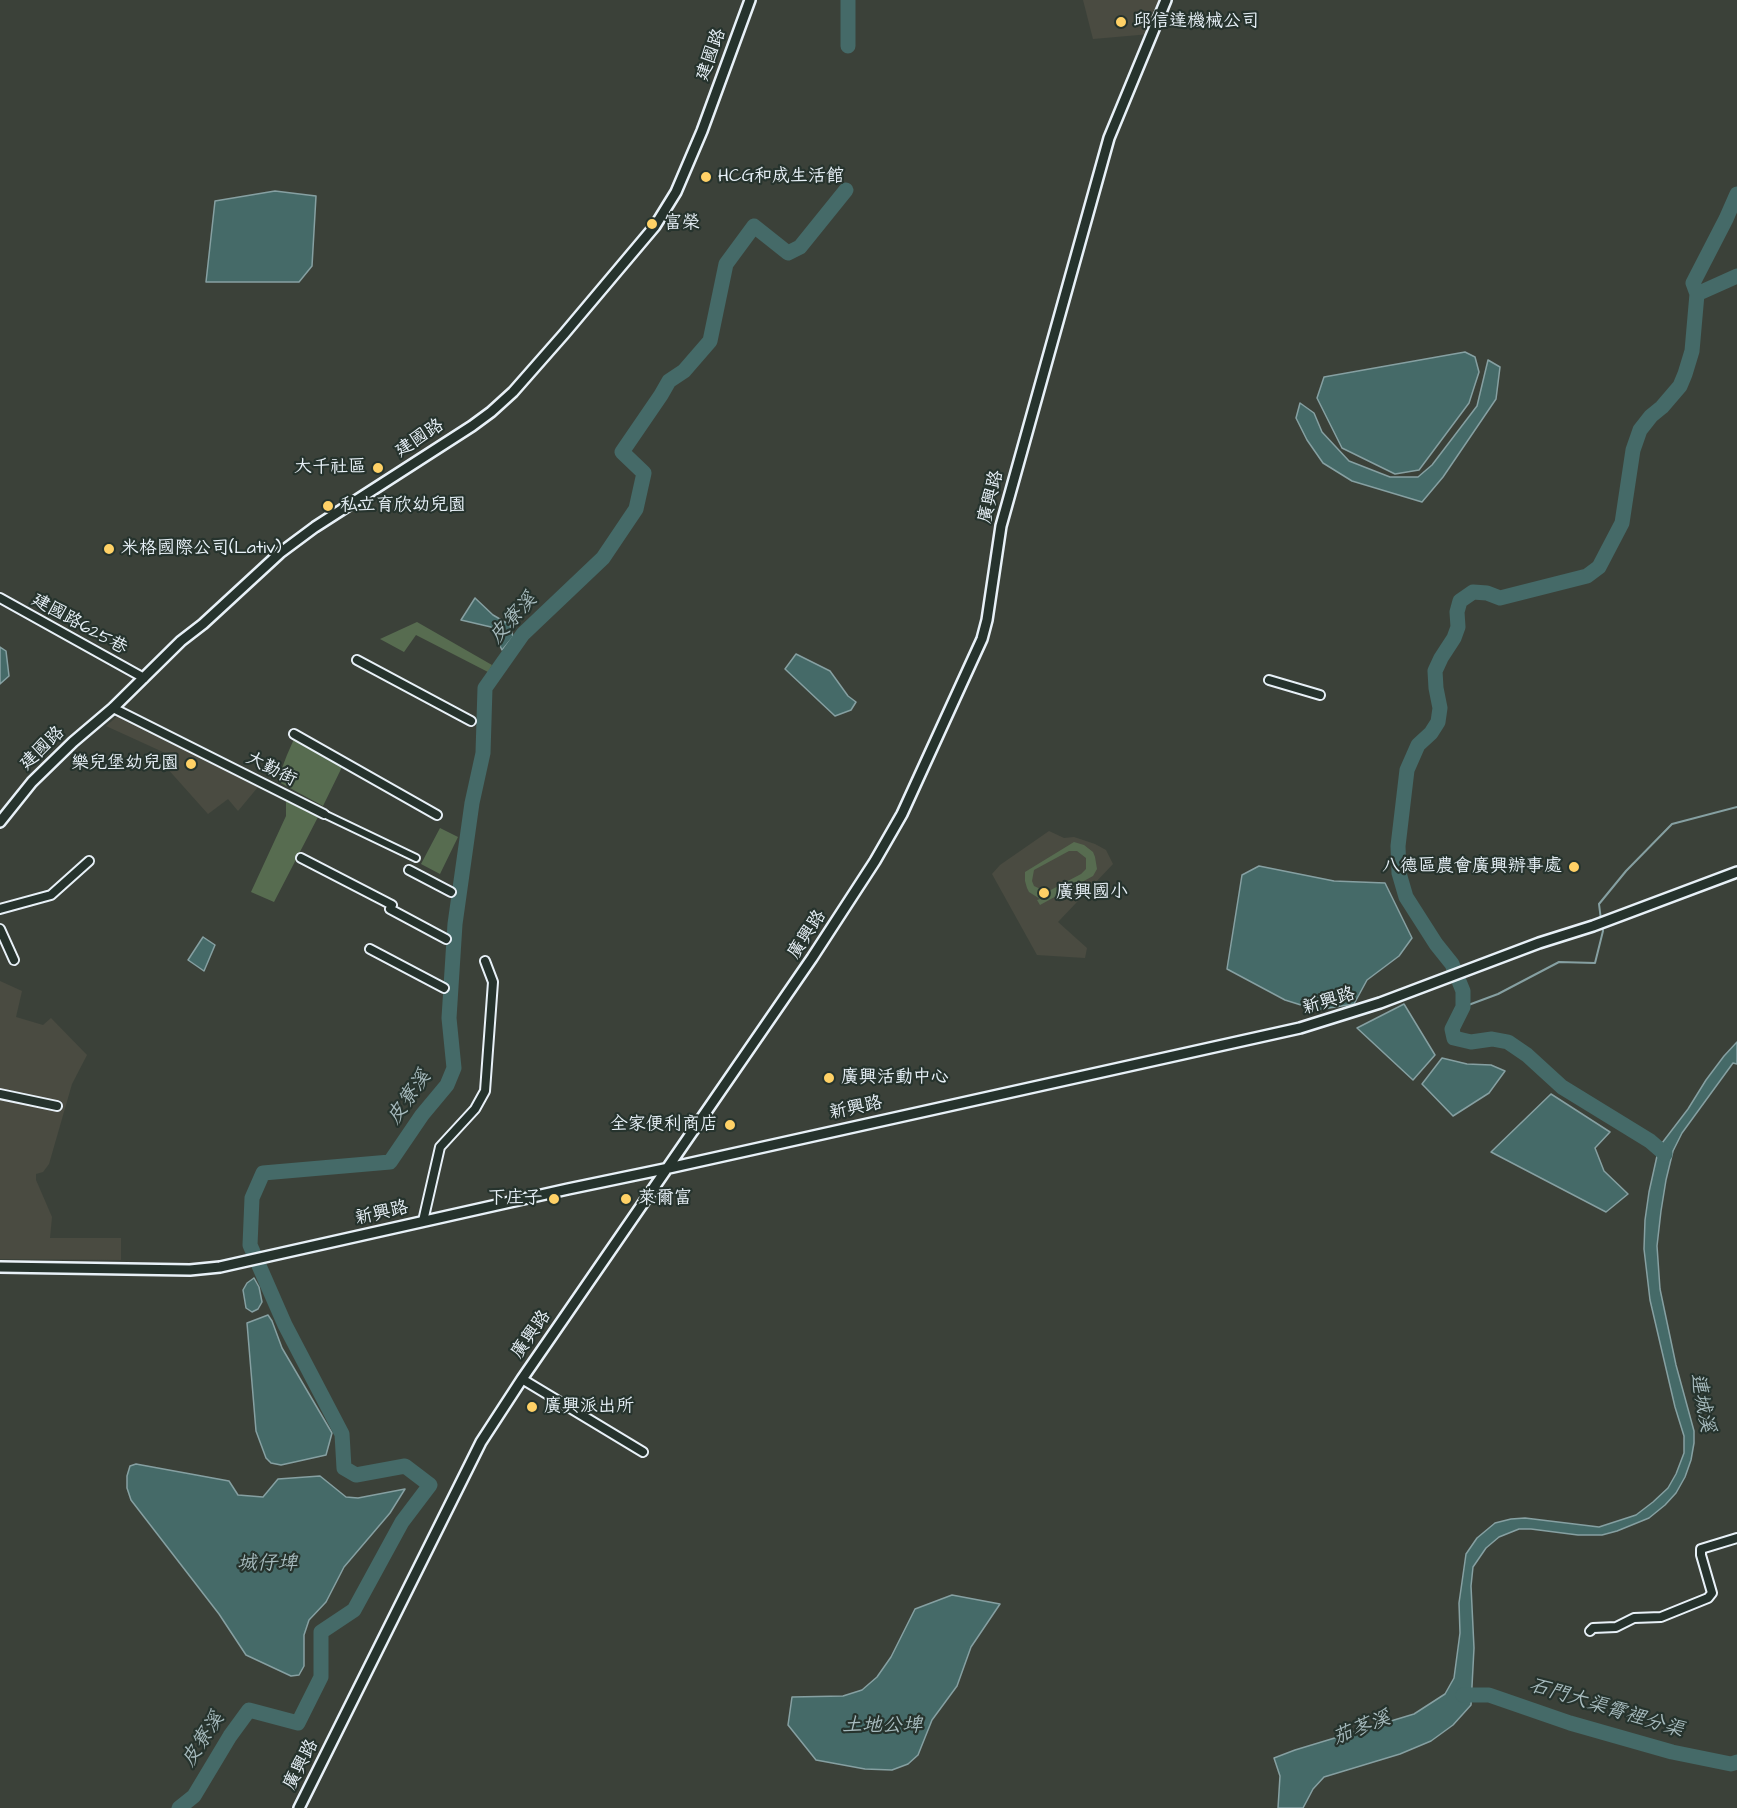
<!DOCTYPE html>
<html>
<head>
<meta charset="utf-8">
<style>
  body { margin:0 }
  canvas { display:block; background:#3b4139 }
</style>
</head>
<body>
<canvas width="1737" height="1808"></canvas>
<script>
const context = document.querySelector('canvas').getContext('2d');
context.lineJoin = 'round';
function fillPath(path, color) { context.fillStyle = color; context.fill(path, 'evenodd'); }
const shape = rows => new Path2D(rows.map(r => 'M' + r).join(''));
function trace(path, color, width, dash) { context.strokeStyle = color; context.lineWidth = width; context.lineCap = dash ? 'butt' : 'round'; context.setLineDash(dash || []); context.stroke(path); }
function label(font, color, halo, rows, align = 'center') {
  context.font = font + ' "Architects Daughter","LXGW WenKai TC",sans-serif'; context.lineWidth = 4.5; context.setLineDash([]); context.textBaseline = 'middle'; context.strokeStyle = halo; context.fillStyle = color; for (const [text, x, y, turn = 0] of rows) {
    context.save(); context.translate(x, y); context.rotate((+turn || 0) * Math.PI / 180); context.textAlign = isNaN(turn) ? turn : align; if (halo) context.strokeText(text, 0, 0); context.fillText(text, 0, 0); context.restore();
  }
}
fillPath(shape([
  [1083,0,1161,0,1150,34,1093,39],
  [119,715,258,787,238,811,228,799,208,814,166,767,170,760,163,752,106,726],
  [1049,831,1064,838,1074,837,1095,844,1106,850,1113,864,1058,922,1087,948,1085,958,1037,955,992,874,1000,865],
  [0,981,22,991,16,1017,43,1025,51,1018,87,1055,72,1084,49,1164,43,1172,36,1174,36,1180,52,1217,50,1238,121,1238,121,1260,0,1259]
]), '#4a4b41');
fillPath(shape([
  [417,622,492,665,488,672,416,635,404,652,380,639],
  [294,739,343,765,323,806,277,781,287,755],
  [286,801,318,817,274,902,251,892,286,816],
  [440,828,458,837,440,874,421,864],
  [1074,842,1084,845,1093,852,1095,857,1097,869,1093,876,1040,905,1037,900,1040,899,1029,892,1027,888,1025,881,1025,872],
  [1069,851,1077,851,1086,858,1086,869,1081,874,1047,892,1034,886,1032,881,1034,870]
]), '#576c50');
const water = shape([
  [275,191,316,196,312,266,299,282,206,282,215,201,275,191],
  [1465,352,1475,357,1479,372,1469,403,1419,470,1395,474,1342,448,1317,398,1324,377,1465,352],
  [1488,360,1500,367,1496,399,1443,477,1422,502,1352,481,1323,463,1307,440,1296,418,1300,403,1314,413,1322,432,1349,461,1390,477,1418,477,1432,465,1477,406,1488,360],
  [475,598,493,615,510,625,513,637,502,650,491,627,461,620,475,598],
  [0,647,6,651,9,676,0,684,0,647],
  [796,654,830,671,848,696,856,702,851,710,835,716,785,669,796,654],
  [1259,866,1334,881,1385,883,1412,938,1399,956,1367,980,1354,1004,1317,1010,1285,1000,1227,969,1242,875,1259,866],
  [203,937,215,945,204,971,188,960,203,937],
  [1404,1004,1435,1055,1413,1080,1357,1028,1404,1004],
  [1737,1042,1737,1064,1733,1063,1698,1111,1682,1133,1673,1151,1666,1180,1661,1211,1657,1246,1660,1289,1676,1365,1694,1431,1694,1443,1691,1460,1685,1477,1676,1493,1665,1505,1649,1518,1617,1531,1602,1535,1578,1535,1531,1529,1519,1529,1499,1537,1486,1548,1473,1567,1471,1586,1474,1648,1471,1705,1453,1725,1431,1741,1400,1754,1324,1777,1313,1789,1303,1808,1278,1808,1280,1776,1274,1758,1295,1750,1414,1714,1445,1694,1454,1678,1460,1633,1459,1603,1466,1554,1477,1538,1495,1523,1511,1519,1525,1518,1599,1527,1636,1515,1653,1502,1668,1488,1676,1474,1684,1453,1684,1436,1675,1407,1650,1300,1644,1249,1645,1220,1649,1192,1659,1147,1688,1109,1706,1080,1724,1056,1737,1042],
  [1442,1058,1467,1064,1491,1065,1505,1071,1489,1093,1453,1116,1422,1084,1442,1058],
  [1551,1094,1610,1132,1595,1148,1604,1171,1628,1194,1606,1212,1491,1152,1551,1094],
  [254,1278,259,1287,262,1302,258,1309,252,1312,246,1308,243,1290,247,1283,254,1278],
  [268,1315,272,1321,282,1348,332,1433,326,1455,281,1465,271,1463,266,1458,256,1431,247,1323,268,1315],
  [136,1464,229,1481,238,1495,263,1497,278,1479,320,1476,346,1497,358,1498,405,1489,390,1513,344,1567,326,1602,309,1620,304,1635,304,1666,299,1675,291,1676,246,1655,219,1614,131,1500,127,1488,127,1476,130,1466,136,1464],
  [952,1595,1000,1604,971,1647,957,1686,932,1720,918,1755,908,1764,892,1770,865,1769,816,1760,788,1725,792,1697,843,1696,862,1690,877,1677,891,1657,915,1609,952,1595]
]);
fillPath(water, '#456a68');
trace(water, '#86a0a2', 1.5);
trace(shape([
  [1601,920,1599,904,1626,871,1672,824,1737,807],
  [1463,1007,1498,994,1559,962,1595,963,1603,931,1602,926]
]), '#86a0a2', 2);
trace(shape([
  [848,0,848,46],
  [1697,294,1693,283,1726,219,1737,194],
  [1665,1154,1650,1141,1562,1087,1527,1055,1508,1042,1492,1039,1471,1042,1454,1038,1452,1029,1463,1007,1463,991,1452,964,1436,944,1406,897,1399,873,1398,846,1407,770,1418,745,1431,733,1438,722,1440,708,1436,688,1435,671,1441,658,1454,638,1458,627,1457,612,1460,601,1473,592,1487,593,1500,598,1587,576,1599,567,1622,523,1633,450,1640,430,1651,416,1662,407,1680,386,1685,374,1692,351,1697,294,1737,276],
  [1463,1695,1489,1695,1570,1723,1672,1752,1731,1764,1737,1762],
  [179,1808,194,1796,230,1736,249,1710,298,1723,321,1677,321,1632,354,1610,402,1522,430,1485,405,1466,356,1475,344,1468,342,1434,285,1325,250,1245,252,1198,263,1173,390,1162,422,1115,447,1085,454,1068,449,1018,455,924,472,803,483,753,485,688,523,634,603,558,636,509,644,473,622,452,661,395,669,381,684,371,710,341,726,264,754,226,788,253,800,247,846,190]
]), '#456a68', 15);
const pedestrian = shape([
  [324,814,416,858]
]);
const minor = shape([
  [0,598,144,678],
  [357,660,471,721],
  [1269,680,1320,695],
  [113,708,324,814],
  [294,734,437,815],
  [301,858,392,905],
  [409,870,451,892],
  [0,909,51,895,89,861],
  [390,909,446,939],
  [0,929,14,960],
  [370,949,444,988],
  [0,1094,57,1106],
  [423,1221,440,1147,475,1109,485,1091,493,982,485,961],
  [522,1379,643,1452],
  [1590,1631,1593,1628,1616,1627,1634,1618,1661,1617,1708,1598,1712,1593,1701,1555,1701,1549,1737,1538]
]);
const tertiary = shape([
  [0,822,32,782,73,742,113,708,181,641,203,624,280,553,315,527,472,426,491,412,513,392,564,334,655,226,676,192,702,131,750,0],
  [0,1267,190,1270,220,1267,568,1189,669,1168,1300,1028,1380,1003,1539,943,1593,926,1737,872],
  [299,1808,481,1442,522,1379,812,958,875,861,902,814,982,639,987,620,1001,526,1109,138,1166,0]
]);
trace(pedestrian, '#e8f1f8', 10);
trace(minor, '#e8f1f8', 12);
trace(tertiary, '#e8f1f8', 14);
trace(pedestrian, '#26332d', 6);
trace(minor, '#26332d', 8);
trace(tertiary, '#26332d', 9);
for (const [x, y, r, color] of [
  [1121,22,6,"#ffd166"],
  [706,177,6,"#ffd166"],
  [652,224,6,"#ffd166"],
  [378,468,6,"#ffd166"],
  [328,506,6,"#ffd166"],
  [109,549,6,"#ffd166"],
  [191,764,6,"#ffd166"],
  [1574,867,6,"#ffd166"],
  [1044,893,6,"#ffd166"],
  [829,1078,6,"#ffd166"],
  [730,1125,6,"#ffd166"],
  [554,1199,6,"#ffd166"],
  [626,1199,6,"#ffd166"],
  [532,1407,6,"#ffd166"]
]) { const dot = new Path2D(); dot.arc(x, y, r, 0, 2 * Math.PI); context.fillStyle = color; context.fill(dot); trace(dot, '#26332d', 2); }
label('18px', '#e8f1f8', '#26332d', [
  ["邱信達機械公司",1133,22],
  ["HCG和成生活館",718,177],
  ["富榮",664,224],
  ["大千社區",366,468,"right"],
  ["私立育欣幼兒園",340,506],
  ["米格國際公司(Lativ)",121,549],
  ["樂兒堡幼兒園",179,764,"right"],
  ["八德區農會廣興辦事處",1562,867,"right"],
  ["廣興國小",1056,893],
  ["廣興活動中心",841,1078],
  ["全家便利商店",718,1125,"right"],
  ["下庄子",542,1199,"right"],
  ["萊爾富",638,1199],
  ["廣興派出所",544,1407]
], 'left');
label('18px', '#e8f1f8', '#26332d', [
  ["建國路",712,55,-70],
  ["建國路",420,439,-33],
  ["廣興路",992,497,-76],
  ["建國路625巷",79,625,29],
  ["建國路",43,749,-44],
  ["大勤街",271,770,27],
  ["廣興路",808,935,-57],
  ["新興路",1329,1002,-17],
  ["新興路",856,1109,-12],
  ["新興路",382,1214,-13],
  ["廣興路",532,1335,-55],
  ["廣興路",302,1765,-63]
]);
label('italic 20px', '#a7bbbe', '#26332d', [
  ["皮寮溪",514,619,-48],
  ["皮寮溪",410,1098,-55],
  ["連城溪",1701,1403,79],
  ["城仔埤",267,1565],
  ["石門大渠霄裡分渠",1606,1709,17],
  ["土地公埤",882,1727],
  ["茄苳溪",1362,1729,-21],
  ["皮寮溪",204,1740,-57]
]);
</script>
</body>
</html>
